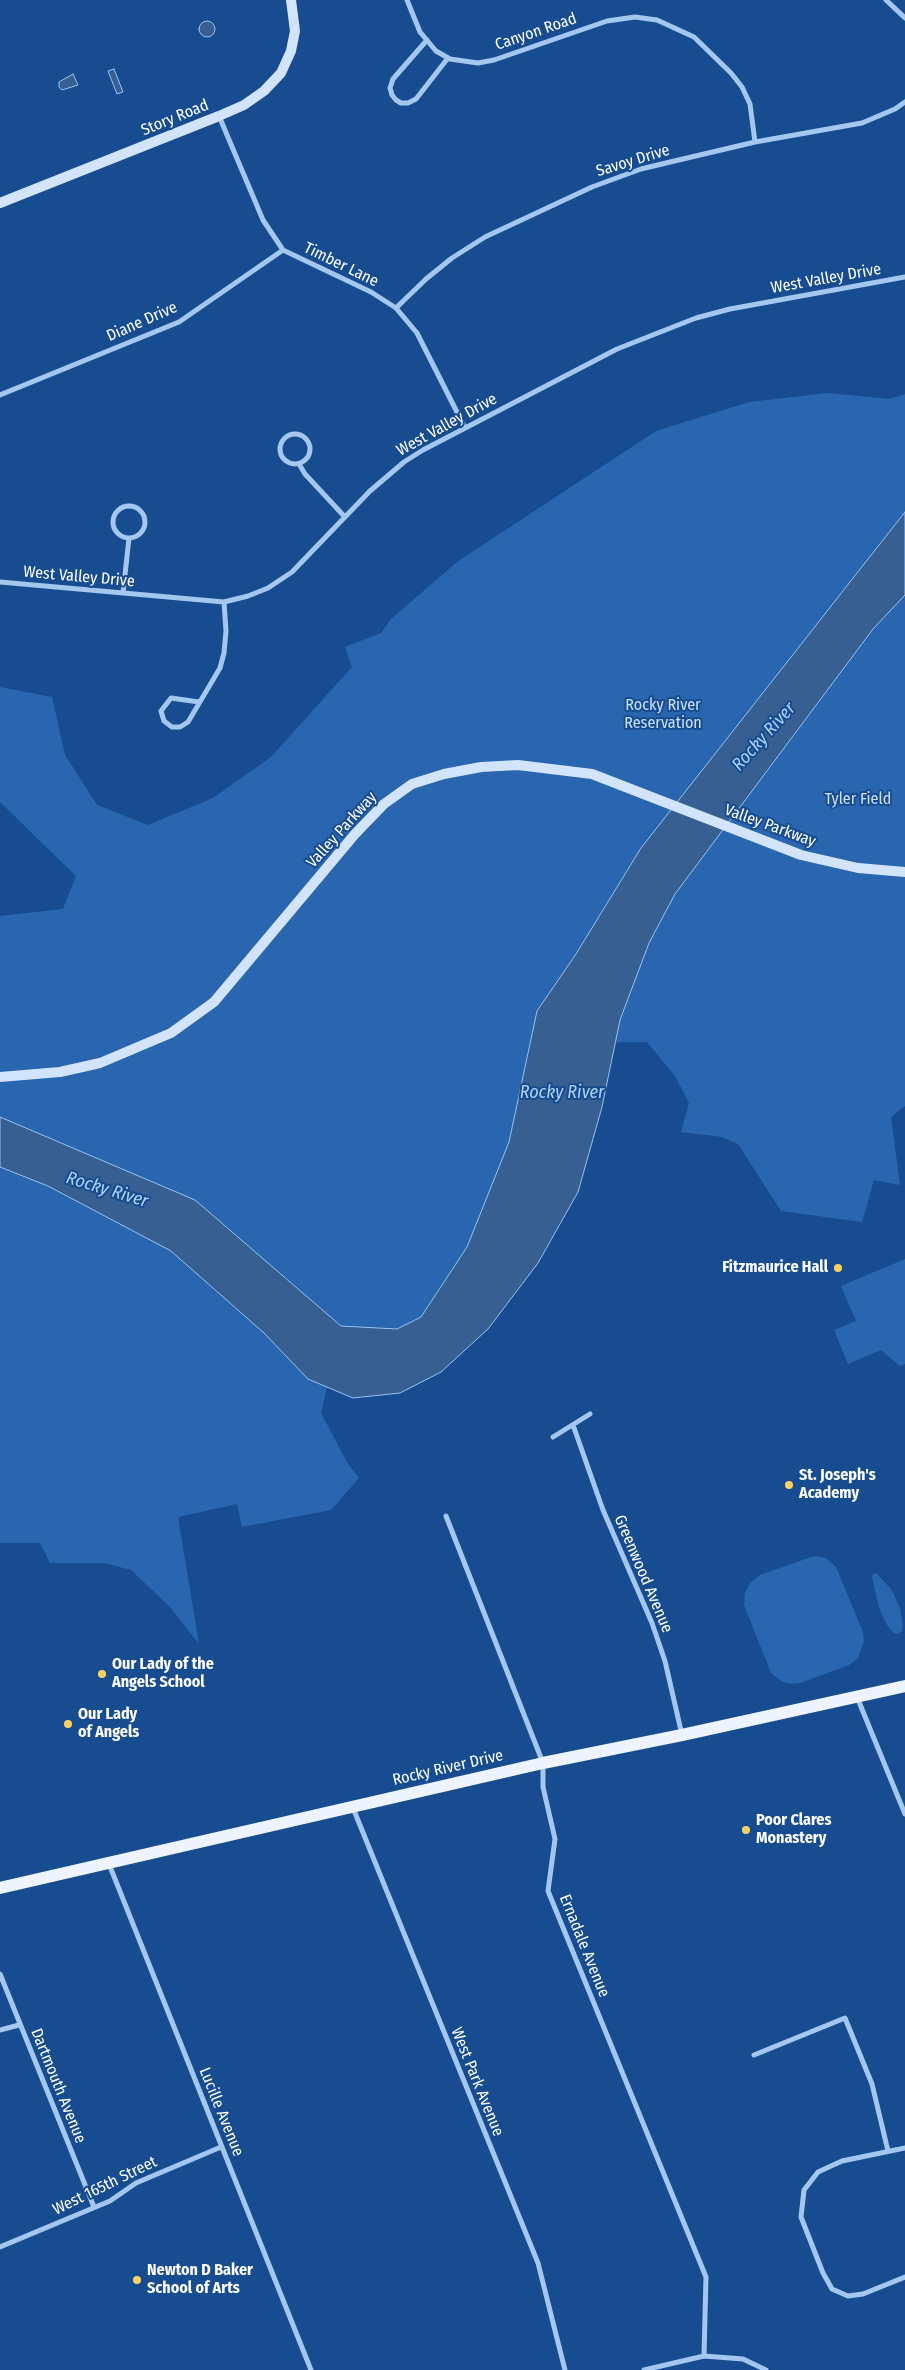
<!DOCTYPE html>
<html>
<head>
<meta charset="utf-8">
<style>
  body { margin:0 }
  canvas { display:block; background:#174c90 }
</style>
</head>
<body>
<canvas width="905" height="2370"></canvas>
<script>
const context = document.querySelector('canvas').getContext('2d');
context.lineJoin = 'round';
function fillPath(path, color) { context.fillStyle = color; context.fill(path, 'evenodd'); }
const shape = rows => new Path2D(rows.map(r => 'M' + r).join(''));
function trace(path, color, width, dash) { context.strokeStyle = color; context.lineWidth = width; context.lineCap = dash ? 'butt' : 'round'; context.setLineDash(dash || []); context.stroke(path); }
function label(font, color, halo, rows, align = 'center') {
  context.font = font + ' "Fira Sans Condensed",sans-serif'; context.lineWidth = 4; context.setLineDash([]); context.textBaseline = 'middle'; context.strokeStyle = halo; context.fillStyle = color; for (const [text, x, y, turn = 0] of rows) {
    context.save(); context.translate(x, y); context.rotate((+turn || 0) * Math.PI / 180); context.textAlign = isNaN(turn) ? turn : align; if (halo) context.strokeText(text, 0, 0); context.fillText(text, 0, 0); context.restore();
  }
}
fillPath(shape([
  [828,393,890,399,905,394,905,1106,891,1117,900,1185,874,1180,862,1222,781,1211,738,1144,722,1137,681,1132,689,1103,675,1076,647,1042,530,1043,509,1142,467,1247,421,1317,397,1329,341,1327,321,1413,348,1464,359,1478,331,1510,242,1527,237,1504,178,1517,199,1644,170,1607,131,1570,104,1563,50,1563,40,1543,0,1543,0,916,63,909,76,876,0,802,0,687,52,697,65,755,97,805,148,825,213,798,271,757,352,667,345,647,381,633,391,619,457,562,656,431,749,402],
  [905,1259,905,1364,900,1366,881,1350,848,1364,834,1330,856,1321,841,1286],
  [814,1556,826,1558,836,1567,863,1632,864,1641,858,1658,849,1665,800,1683,790,1684,781,1681,771,1673,744,1605,745,1593,750,1583,760,1575],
  [876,1573,891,1589,900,1608,903,1626,902,1631,898,1634,894,1633,887,1625,879,1608,872,1577,873,1574]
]), '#2966af');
const water = shape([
  '199 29a8 8 0 1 1 16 0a8 8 0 1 1-16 0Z',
  [114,69,123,92,117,94,108,71,114,69],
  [73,74,78,85,62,90,59,87,59,82,73,74],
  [905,512,905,595,873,629,675,894,649,943,620,1020,602,1107,578,1192,538,1263,488,1329,441,1372,400,1393,353,1398,308,1379,264,1333,171,1251,48,1186,0,1167,0,1117,195,1200,341,1326,397,1329,421,1317,467,1247,509,1142,537,1011,576,954,641,848,905,512]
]);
fillPath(water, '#385f91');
trace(water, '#96c2f3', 1);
trace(shape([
  [407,0,420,32,436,51,450,59,478,63,494,60,607,21,635,17,657,20,694,37,731,73,742,87,750,104,755,142],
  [886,0,905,18],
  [427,40,393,79,390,88,392,95,396,100,401,103,408,103,416,99,448,58],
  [219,116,263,220,283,250,371,292,396,308,417,333,465,428],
  [396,308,426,279,452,258,485,237,592,187,641,169,666,163,755,142,862,123,895,109,905,102],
  [0,395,179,322,283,250],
  '280 449a15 15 0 1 1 30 0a15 15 0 1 1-30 0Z',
  [299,464,305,474,344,516],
  '113 522a16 16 0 1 1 32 0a16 16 0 1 1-32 0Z',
  [0,582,224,602,248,596,268,588,292,572,370,491,404,462,423,450,617,349,696,318,730,309,905,277],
  [123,593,129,538],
  [199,702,171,698,161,711,164,721,172,727,180,727,188,722,220,668,224,653,226,631,224,602],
  [573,1425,603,1510,652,1623,665,1661,682,1735],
  [553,1437,590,1414],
  [446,1516,543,1763,543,1787,555,1839,548,1891,706,2277,704,2356],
  [857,1697,905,1814],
  [353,1808,538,2263,565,2370],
  [109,1864,311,2370],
  [0,1974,94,2207],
  [0,2030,19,2025],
  [754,2055,845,2018,872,2084,888,2151],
  [905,2148,842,2161,818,2172,804,2190,801,2217,823,2273,832,2289,848,2296,863,2294,905,2277],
  [0,2247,110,2201,136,2183,221,2147],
  [644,2370,704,2356,743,2359,766,2370]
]), '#a4c7f0', 5);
trace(shape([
  [0,203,219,116,244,105,264,91,281,73,291,51,295,31,291,0],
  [0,1077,60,1072,100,1063,171,1033,214,1002,355,834,384,804,412,784,444,774,481,767,518,765,592,774,801,855,858,868,905,872]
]), '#d2e4fb', 10);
trace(shape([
  [0,1888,543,1763,682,1735,905,1686]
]), '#edf4ff', 12);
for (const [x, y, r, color] of [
  [838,1268,5,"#ffd163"],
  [789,1485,5,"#ffd163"],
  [102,1674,5,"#ffd163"],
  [68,1724,5,"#ffd163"],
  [746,1830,5,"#ffd163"],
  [137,2280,5,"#ffd163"]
]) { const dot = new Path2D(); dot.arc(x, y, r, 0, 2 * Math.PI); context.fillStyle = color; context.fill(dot); trace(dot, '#174c90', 2); }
label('16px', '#fff', '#174c90', [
  ["Canyon Road",536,32,-19],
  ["Story Road",175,118,-22],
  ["Savoy Drive",633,161,-17],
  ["Timber Lane",341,265,26],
  ["West Valley Drive",826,279,-10],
  ["Diane Drive",142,322,-24],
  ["West Valley Drive",447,425,-29],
  ["West Valley Drive",79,577,5],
  ["Valley Parkway",770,826,20],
  ["Valley Parkway",342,830,-48],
  ["Greenwood Avenue",643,1574,67],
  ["Rocky River Drive",448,1768,-13],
  ["Ernadale Avenue",584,1946,68],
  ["West Park Avenue",477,2082,68],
  ["Dartmouth Avenue",58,2086,68],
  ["Lucille Avenue",221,2112,68],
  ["West 165th Street",105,2186,-26]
]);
label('16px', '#cbe1fb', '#174c90', [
  ["Rocky River",663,706],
  ["Reservation",663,724],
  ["Tyler Field",858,800]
]);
label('bold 16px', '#fff', '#174c90', [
  ["Fitzmaurice Hall",828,1268,"right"],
  ["St. Joseph's",799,1476],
  ["Academy",799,1494],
  ["Our Lady of the",112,1665],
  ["Angels School",112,1683],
  ["Our Lady",78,1715],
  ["of Angels",78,1733],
  ["Poor Clares",756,1821],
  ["Monastery",756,1839],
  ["Newton D Baker",147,2271],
  ["School of Arts",147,2289]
], 'left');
label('italic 18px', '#b0d1f7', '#174c90', [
  ["Rocky River",764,737,-48],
  ["Rocky River",562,1093],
  ["Rocky River",107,1190,17]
]);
</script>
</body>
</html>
